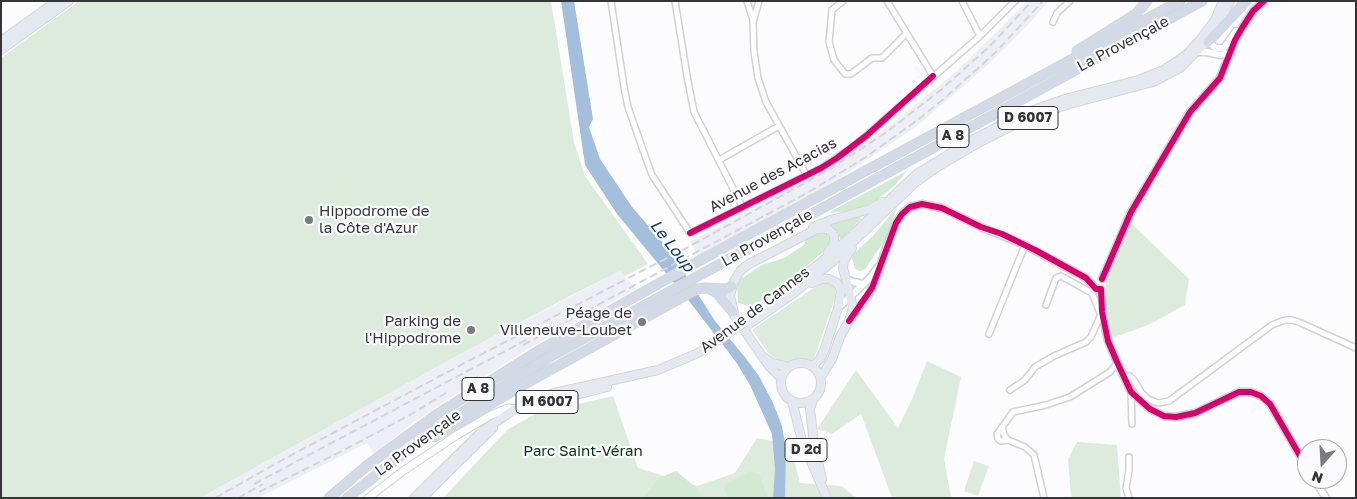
<!DOCTYPE html>
<html>
<head>
<meta charset="utf-8">
<style>
  body { margin:0 }
  #map { position:relative; width:1357px; height:499px; overflow:hidden; background:#fcfcfe; font-family:"Golos Text",sans-serif }
  canvas { display:block }
  .frame { position:absolute; inset:0; border:2px solid #353539; pointer-events:none }
  .north { position:absolute; left:1297px; top:439px; width:50px; height:50px; box-sizing:border-box; background:#fbfbff; border:1px solid #acacb0; border-radius:50%; rotate:199deg; font-size:14px; font-weight:700; line-height:20px; text-align:center; color:#353539 }
  .north::after { content:''; display:block; margin:auto; width:18px; height:22px; background:#7b7b7e; clip-path:polygon(50% 0,100% 100%,50% 72%,0 100%) }
</style>
</head>
<body>
<div id="map">
<canvas width="1357" height="499"></canvas>
<div class="frame"></div>
<div class="north">N</div>
</div>
<script>
const context = document.querySelector('canvas').getContext('2d');
context.lineJoin = 'round';
function fillPath(path, color) { context.fillStyle = color; context.fill(path, 'evenodd'); }
const shape = rows => new Path2D(rows.map(r => 'M' + r).join(''));
function trace(path, color, width, dash) { context.strokeStyle = color; context.lineWidth = width; context.lineCap = dash ? 'butt' : 'round'; context.setLineDash(dash || []); context.stroke(path); }
function label(font, color, halo, rows, align = 'center') {
  context.font = font + ' "Golos Text",sans-serif'; context.lineWidth = 4.5; context.setLineDash([]); context.textBaseline = 'middle'; context.strokeStyle = halo; context.fillStyle = color; for (const [text, x, y, turn = 0] of rows) {
    context.save(); context.translate(x, y); context.rotate((+turn || 0) * Math.PI / 180); context.textAlign = isNaN(turn) ? turn : align; if (halo) context.strokeText(text, 0, 0); context.fillText(text, 0, 0); context.restore();
  }
}
fillPath(shape([
  [1027,1,1049,1,1025,28,992,61,917,126,837,180,698,256,690,242,810,177,859,147,889,126,956,72],
  [620,271,636,289,533,346,458,393,414,422,374,454,367,443,258,498,200,498,462,353]
]), '#eeeef7');
fillPath(shape([
  [79,1,551,1,574,142,585,176,648,264,625,276,620,271,572,295,462,353,200,498,1,498,1,58],
  [1131,223,1189,279,1185,305,1148,325,1112,338,1106,316,1104,292,1108,277],
  [821,283,827,283,834,287,836,292,834,301,813,361,807,359,796,360,785,365,769,354,753,331,753,329],
  [927,361,961,377,944,459,951,497,953,498,892,498,861,414,832,434,817,429,856,370,898,428,912,399],
  [613,396,638,468,697,486,735,473,757,438,790,444,800,483,842,486,856,498,443,498,507,430,535,414],
  [1077,442,1117,445,1121,498,1071,498,1068,459],
  [974,461,989,466,978,496,964,491]
]), '#dcebdc');
fillPath(shape([
  [907,171,893,187,878,199,864,207,846,211,830,213,833,210],
  [897,207,885,240,869,263,866,269,860,271,855,269,852,258,854,253,872,237],
  [857,215,860,217,861,219,841,239,832,227,827,225],
  [819,232,827,234,830,241,829,247,787,283,753,307,738,303,737,283,741,279,762,265,784,258,804,245,806,238],
  [676,471,698,489,702,498,644,498,659,478],
  [749,471,759,474,768,498,727,498,724,486]
]), '#d2e9d3');
fillPath(shape([
  [561,1,574,1,593,119,589,127,600,159,632,207,671,252,715,321,744,356,759,376,773,403,782,426,786,450,785,498,773,498,775,469,772,434,750,385,736,362,689,301,617,214,585,165]
]), '#a4bfdb');
const minor = shape([
  [611,1,624,87,628,107,643,150,652,175,690,233,821,168,854,146,980,36,1015,1],
  [675,1,687,76,694,112,742,206],
  [747,1,753,20],
  [759,1,753,22,754,52,758,78,766,102,806,174],
  [843,1,832,10,829,42,834,60,845,74,851,74,872,58,882,58,906,34],
  [887,1,933,76],
  [962,1,980,36],
  [1053,22,1057,13,1070,1],
  [719,160,779,126],
  [1046,305,1056,278,1061,276,1092,293,1100,313],
  [989,334,1025,245],
  [1124,377,1130,376,1134,380,1141,392,1148,399,1158,403,1169,401,1272,325,1285,320,1292,320,1301,323,1356,348],
  [1010,390,1025,380,1035,367,1054,356,1086,342,1091,337,1102,312],
  [1131,392,1132,424],
  [1002,427,1004,435,1008,440,1025,447,1034,455,1044,498],
  [1008,440,1001,441,998,439,997,434,1013,412,1046,405,1070,397,1110,372,1117,363],
  [1129,457,1129,470,1126,488,1129,498]
]);
const tertiary = shape([
  [1208,42,1216,48,1224,48,1236,31],
  [1198,52,1207,52,1220,55,1231,53],
  [846,279,854,282,863,284],
  [1102,279,1131,212,1190,112,1220,78,1235,40,1242,28,1253,11,1264,1],
  [1101,289,1102,312,1108,341,1117,362,1131,392,1150,409,1164,416,1176,417,1195,413,1239,392,1251,392,1261,396,1270,404,1307,468],
  [838,308,870,278,878,267],
  [851,318,868,296,875,282,886,248,896,223,902,214,910,207,922,204,942,208,981,227,1025,245,1086,278,1096,289,1101,289],
  [1314,479,1326,498]
]);
const secondary = shape([
  [368,498,403,471,457,435,491,415,508,408,515,409]
]);
const primary = shape([
  [1217,29,1230,1],
  [1,41,57,1],
  [1,50,69,1],
  [813,227,831,220,870,209,882,202],
  [812,283,821,279,829,279,837,283,841,290,838,308,824,351,820,359,813,366],
  [749,319,835,251,918,173,974,139,1025,113,1065,99,1138,80,1164,70,1186,55,1200,40,1215,20,1223,1],
  [748,325,793,294,831,263,916,182,939,166,978,143,1028,118,1066,105,1153,82,1180,68,1210,38],
  [765,358,772,363,789,367],
  '781 383a20 20 0 1 1 40 0a20 20 0 1 1-40 0Z',
  [821,377,832,359,840,337,849,321,853,307,843,268,844,261,852,248],
  [781,378,769,366,735,317,730,296,734,281,741,270,749,264,817,229,828,229,834,235,834,244,828,253],
  [813,400,810,409,814,444,822,479],
  [792,401,802,441,827,498],
  [541,404,607,387],
  [414,498,480,433,515,409,554,393,658,370,698,353,722,338],
  [422,498,493,428]
]);
const motorway = shape([
  [1208,42,1246,1],
  [1077,51,1136,14,1147,1],
  [710,289,717,293,733,312],
  [434,437,523,385,697,289,704,288,728,289,732,286],
  [329,498,369,464,436,415,540,350,699,261,1180,1],
  [347,498,430,433,548,358,1202,1]
]);
trace(minor, '#d2d2d5', 8);
trace(tertiary, '#d2d2d5', 9);
trace(secondary, '#d2d2d5', 9);
trace(primary, '#d6d6d7', 10);
trace(motorway, '#d6d6d7', 11);
trace(minor, '#fff', 5);
trace(tertiary, '#fff', 6);
trace(secondary, '#fff', 7);
trace(primary, '#e4e8f0', 8);
trace(motorway, '#d2dae7', 9);
trace(shape([
  [523,345,807,193,866,157,919,119,947,96,996,52,1043,1],
  [254,484,528,339],
  [259,492,342,451,408,416,446,393],
  [215,498,284,459,459,366,692,245,832,168,888,131,942,89,990,46,1032,1],
  [238,498,263,484]
]), '#d5d5d5', 2, [8, 4]);
const primaryBridge = shape([
  [722,338,745,322]
]);
trace(primaryBridge, '#d6d6d7', 10, []);
trace(primaryBridge, '#e4e8f0', 8);
trace(shape([
  [690,233,821,168,837,158,866,136,933,76],
  [1102,279,1131,212,1190,112,1220,78,1235,40,1242,28,1253,11,1264,1],
  [849,321,872,288,896,223,902,214,910,207,922,204,942,208,981,227,1002,234,1035,250,1086,278,1096,289,1101,289,1102,312,1108,341,1117,362,1131,392,1150,409,1164,416,1176,417,1195,413,1239,392,1251,392,1261,396,1270,404,1307,468]
]), '#d6006c', 6);
for (const [x, y, r, color] of [
  [309,220,5,"#7b7b7e"],
  [642,322,5,"#7b7b7e"],
  [471,330,5,"#7b7b7e"]
]) { const dot = new Path2D(); dot.arc(x, y, r, 0, 2 * Math.PI); context.fillStyle = color; context.fill(dot); trace(dot, '#fbfbff', 2); }
for (const [x, y, w] of [
  [1028,118,60],
  [953,136,32],
  [478,389,32],
  [547,402,62],
  [806,450,42]
]) { const box = new Path2D(); box.roundRect(x - w / 2, y - 11.5, w, 23, 4); context.fillStyle = '#fbfbff'; context.fill(box); trace(box, '#353539', 1); }
label('bold 14px', '#353539', null, [
  ["D 6007",1028,118],
  ["A 8",953,136],
  ["A 8",478,389],
  ["M 6007",547,402],
  ["D 2d",806,450]
]);
label('15px', '#353539', '#fbfbff', [
  ["La Provençale",1123,44,-28],
  ["Avenue des Acacias",773,175,-28],
  ["La Provençale",767,238,-29],
  ["Avenue de Cannes",755,310,-37],
  ["La Provençale",418,443,-36]
]);
label('15px', '#353539', '#fbfbff', [
  ["Hippodrome de",319,211,"left"],
  ["la Côte d'Azur",319,228,"left"],
  ["Péage de",632,313],
  ["Villeneuve-Loubet",632,330],
  ["Parking de",461,321],
  ["l'Hippodrome",461,338]
], 'right');
label('15px', '#09360f', '#fbfbff', [
  ["Parc Saint-Véran",583,451]
]);
label('italic 16px', '#09365c', '#fbfbff', [
  ["Le Loup",672,246,52]
]);
</script>
</body>
</html>
